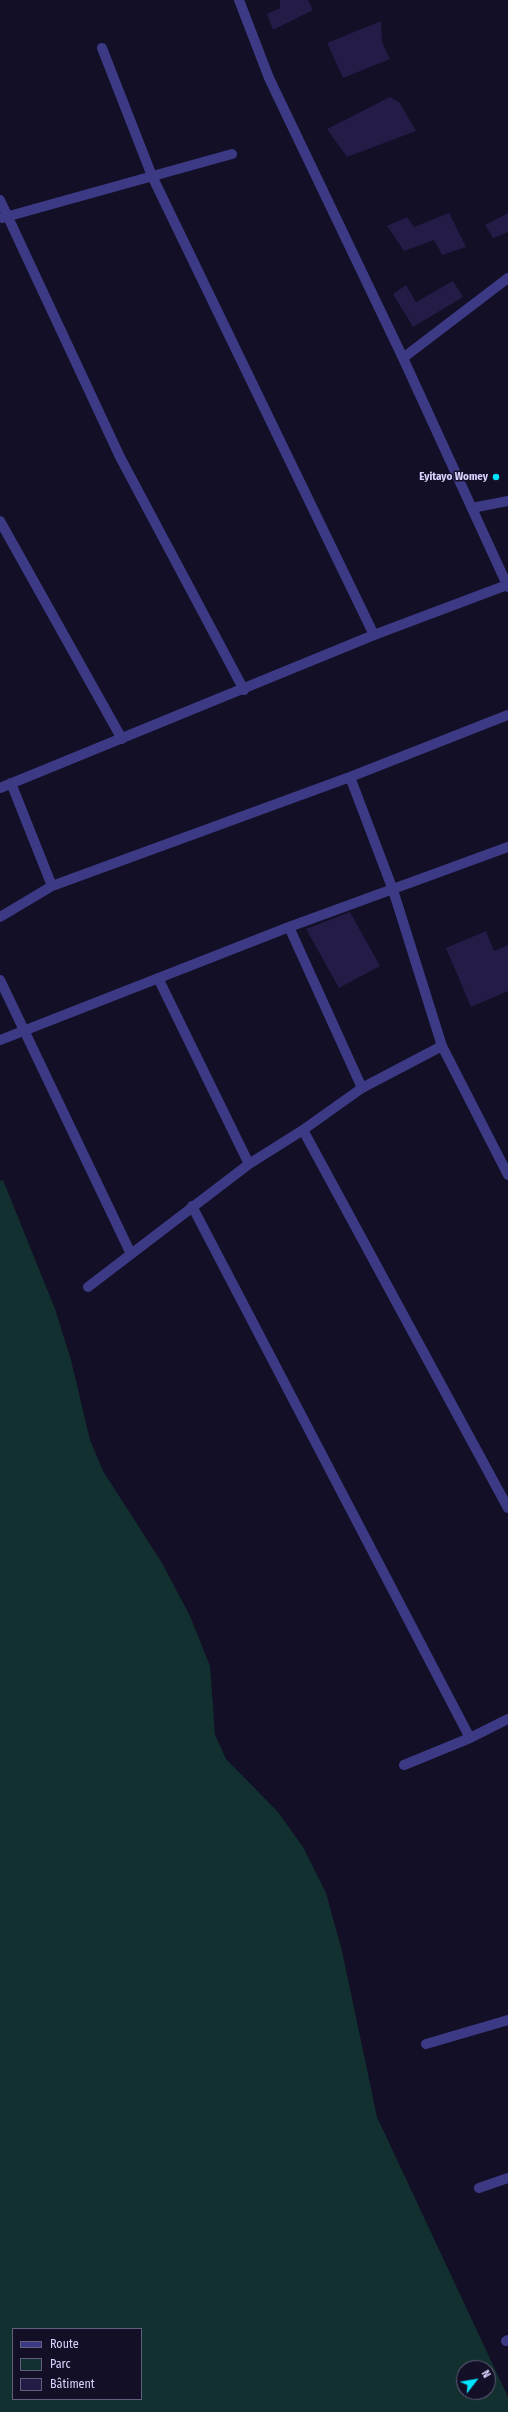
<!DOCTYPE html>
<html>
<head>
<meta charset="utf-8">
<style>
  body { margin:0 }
  #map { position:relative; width:508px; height:2412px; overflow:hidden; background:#130f26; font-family:"Fira Sans Condensed",sans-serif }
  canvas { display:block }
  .legend { position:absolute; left:12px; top:2328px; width:130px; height:72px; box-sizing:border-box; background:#130f26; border:1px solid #625e7d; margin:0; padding:5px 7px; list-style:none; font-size:12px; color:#d9d4ff }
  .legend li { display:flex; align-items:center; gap:8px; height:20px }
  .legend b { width:20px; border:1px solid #625e7d }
  .north { position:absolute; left:456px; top:2360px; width:40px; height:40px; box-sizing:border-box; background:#130f26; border:1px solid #625e7d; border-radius:50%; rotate:59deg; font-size:11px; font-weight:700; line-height:16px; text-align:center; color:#d9d4ff }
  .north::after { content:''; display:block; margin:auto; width:14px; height:18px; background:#00e5ff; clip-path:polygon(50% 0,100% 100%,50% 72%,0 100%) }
</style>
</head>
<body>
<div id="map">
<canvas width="508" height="2412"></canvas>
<ul class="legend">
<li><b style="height:5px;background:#3d3a85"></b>Route</li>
<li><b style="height:11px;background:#12302f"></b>Parc</li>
<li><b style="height:11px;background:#241b47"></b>Bâtiment</li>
</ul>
<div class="north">N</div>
</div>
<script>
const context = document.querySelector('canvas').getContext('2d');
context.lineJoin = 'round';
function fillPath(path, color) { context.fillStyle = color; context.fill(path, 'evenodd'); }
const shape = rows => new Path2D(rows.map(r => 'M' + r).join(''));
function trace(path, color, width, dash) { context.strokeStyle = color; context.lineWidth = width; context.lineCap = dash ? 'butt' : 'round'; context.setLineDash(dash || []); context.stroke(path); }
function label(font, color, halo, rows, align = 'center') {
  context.font = font + ' "Fira Sans Condensed",sans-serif'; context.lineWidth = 3; context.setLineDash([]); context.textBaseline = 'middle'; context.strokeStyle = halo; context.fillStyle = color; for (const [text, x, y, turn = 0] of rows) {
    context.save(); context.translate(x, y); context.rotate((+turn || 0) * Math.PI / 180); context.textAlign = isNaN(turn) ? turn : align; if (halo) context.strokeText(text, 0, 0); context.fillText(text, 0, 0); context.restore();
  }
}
fillPath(shape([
  [3,1180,55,1309,71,1360,90,1440,103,1471,162,1563,190,1616,210,1666,215,1735,226,1759,278,1812,303,1847,326,1893,342,1951,377,2117,508,2397,508,2412,0,2412,0,1181],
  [13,2329,141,2329,141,2399,13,2399],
  [464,2368,488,2368,488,2392,464,2392]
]), '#12302f');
fillPath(shape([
  [280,0,308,0,313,10,273,30,267,14,280,8],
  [381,21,382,42,390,59,343,78,327,43],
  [390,97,399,102,416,131,347,157,327,129],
  [449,213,466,247,442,255,434,240,404,251,387,226,407,217,414,227],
  [508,213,508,232,493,238,485,225],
  [453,281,463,297,413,327,393,294,406,285,416,302],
  [350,912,380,966,339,988,306,929],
  [486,931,494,951,508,945,508,991,471,1007,446,948]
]), '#241b47');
trace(shape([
  [102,48,152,176,374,635],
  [0,200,120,457,244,690],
  [2,218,232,154],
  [403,358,508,278],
  [472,508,508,501],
  [0,521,122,739],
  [350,777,393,890,442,1046,508,1175],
  [11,783,52,886],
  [0,788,374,635,507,585],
  [0,917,52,886,350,777,508,715],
  [289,927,362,1088],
  [158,978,249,1164],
  [0,980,131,1254],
  [0,1040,289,927,508,847],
  [303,1130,508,1508],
  [192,1206,470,1738],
  [88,1287,249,1164,303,1130,362,1088,442,1046],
  [404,1765,470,1738,508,1719],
  [426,2044,508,2020],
  [479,2188,508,2178],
  [506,2341,508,2340]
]), '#3d3a85', 10);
trace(shape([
  [239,0,269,78,403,358,508,587]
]), '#3d3a85', 10);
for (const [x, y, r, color] of [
  [496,477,4,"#00e5ff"]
]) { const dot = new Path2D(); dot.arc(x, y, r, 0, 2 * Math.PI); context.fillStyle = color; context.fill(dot); trace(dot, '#130f26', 1.5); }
label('bold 11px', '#d9d4ff', '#130f26', [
  ["Eyitayo Womey",488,477]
], 'right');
</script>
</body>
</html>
